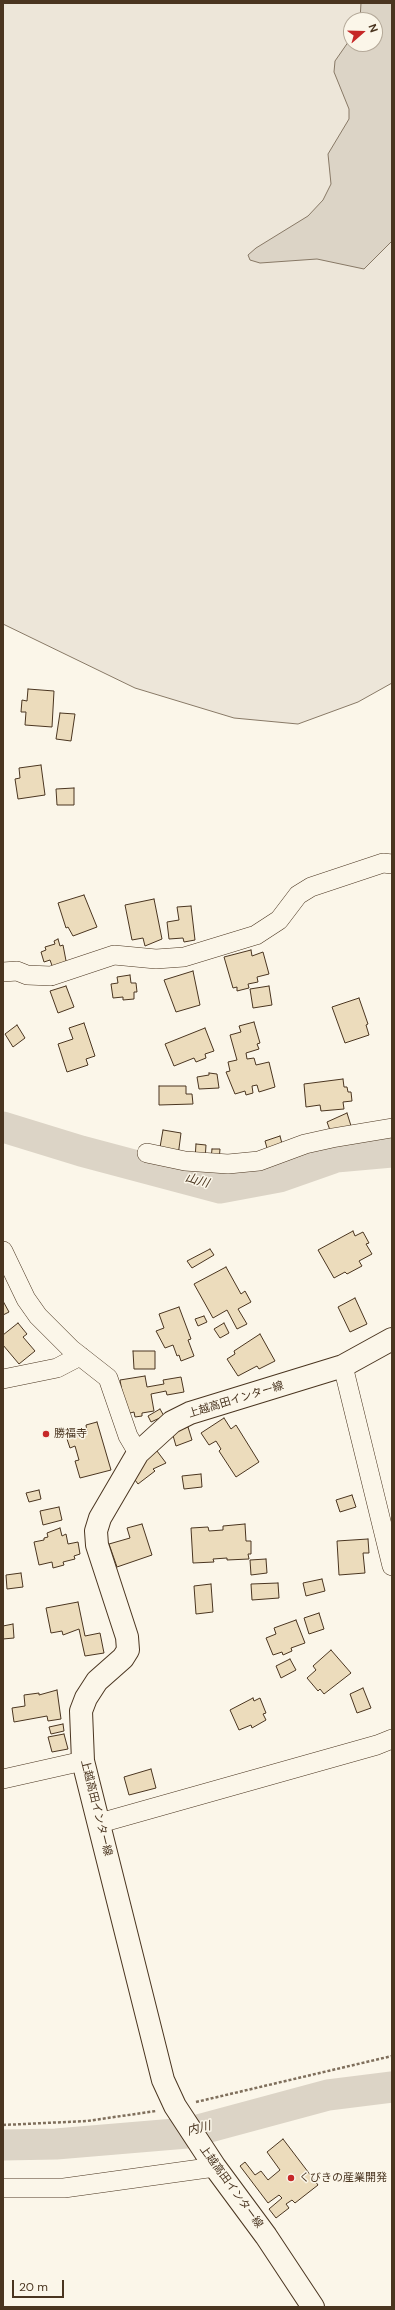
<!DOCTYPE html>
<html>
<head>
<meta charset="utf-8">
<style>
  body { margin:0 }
  #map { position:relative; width:395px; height:2310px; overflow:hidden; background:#fbf6e9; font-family:"DM Sans",sans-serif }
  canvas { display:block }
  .frame { position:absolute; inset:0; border:4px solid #4a3520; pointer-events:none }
  .north { position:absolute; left:343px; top:12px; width:40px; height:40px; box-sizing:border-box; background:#fbf6e9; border:1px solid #b4a999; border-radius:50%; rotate:70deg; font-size:11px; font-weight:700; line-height:16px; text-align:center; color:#4a3520 }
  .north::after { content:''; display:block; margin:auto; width:14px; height:18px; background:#c62828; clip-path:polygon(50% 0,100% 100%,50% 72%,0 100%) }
  .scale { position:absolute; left:12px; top:2280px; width:52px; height:18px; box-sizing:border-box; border:2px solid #4a3520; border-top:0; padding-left:5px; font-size:12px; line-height:14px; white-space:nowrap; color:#4a3520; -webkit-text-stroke:3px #fbf6e9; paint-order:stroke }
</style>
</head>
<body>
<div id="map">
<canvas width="395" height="2310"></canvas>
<div class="frame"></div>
<div class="north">N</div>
<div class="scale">20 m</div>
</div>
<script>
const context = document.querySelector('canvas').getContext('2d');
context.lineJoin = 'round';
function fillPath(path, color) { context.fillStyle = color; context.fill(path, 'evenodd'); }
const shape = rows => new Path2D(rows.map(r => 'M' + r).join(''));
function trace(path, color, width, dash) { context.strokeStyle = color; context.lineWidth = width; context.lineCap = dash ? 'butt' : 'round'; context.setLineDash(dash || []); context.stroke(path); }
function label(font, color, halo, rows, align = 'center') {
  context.font = font + ' "DM Sans","Noto Sans JP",sans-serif'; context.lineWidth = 3; context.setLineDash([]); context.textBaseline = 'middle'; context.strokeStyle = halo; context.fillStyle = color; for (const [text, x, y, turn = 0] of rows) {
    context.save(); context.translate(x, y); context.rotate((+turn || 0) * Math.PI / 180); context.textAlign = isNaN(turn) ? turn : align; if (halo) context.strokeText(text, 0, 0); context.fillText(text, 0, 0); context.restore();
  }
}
const green = shape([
  [3,3,392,3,392,683,358,702,298,724,234,718,135,688,3,624,3,3],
  [351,20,375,20,375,44,351,44,351,20]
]);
fillPath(green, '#ede6d9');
trace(green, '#887966', 1);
const water = shape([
  [361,3,392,3,392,241,364,269,317,259,260,263,250,260,248,255,256,248,308,216,323,200,331,184,328,154,349,119,349,109,334,72,335,61,351,38,351,44,375,44,375,20,360,20,361,3]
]);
fillPath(water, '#dcd4c6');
trace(water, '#887966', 1);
trace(shape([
  [3,1127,81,1151,220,1188,279,1177,336,1157,392,1152],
  [3,2145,56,2144,187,2133,328,2095,392,2087]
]), '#dcd4c6', 31);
const building = shape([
  [28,689,54,691,52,727,25,725,26,712,21,712,22,700,27,701,28,689],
  [60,713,75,714,71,741,56,739,60,713],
  [41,765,45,795,18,799,15,779,20,778,19,768,41,765],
  [74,788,74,805,57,805,56,789,74,788],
  [84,895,97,927,73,936,68,927,66,928,58,903,84,895],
  [154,899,162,939,145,946,143,938,132,940,125,905,154,899],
  [191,906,195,940,184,942,183,938,169,939,167,922,179,920,177,907,191,906],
  [58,939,60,946,63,945,67,966,54,971,50,960,44,962,41,952,46,950,45,947,55,944,54,941,58,939],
  [251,950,252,956,263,952,269,974,257,977,258,982,248,984,249,988,237,991,237,987,233,988,224,957,251,950],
  [193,971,200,1005,176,1012,164,980,193,971],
  [130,975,131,983,136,983,137,992,134,992,134,999,123,1000,123,997,113,998,111,984,118,983,117,977,130,975],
  [66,986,74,1007,58,1013,50,991,66,986],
  [269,986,272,1005,253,1008,250,989,269,986],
  [359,998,368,1024,366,1025,369,1035,345,1043,332,1007,359,998],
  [254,1022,260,1043,257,1044,259,1049,246,1053,247,1059,254,1058,256,1065,269,1062,275,1087,259,1092,257,1085,252,1086,253,1093,246,1095,245,1091,235,1094,226,1072,230,1071,228,1062,237,1060,230,1035,241,1032,239,1026,254,1022],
  [84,1023,95,1056,86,1059,88,1065,67,1072,58,1044,73,1039,69,1028,84,1023],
  [17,1025,25,1038,13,1047,5,1034,17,1025],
  [205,1028,214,1051,205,1054,206,1058,196,1062,194,1058,174,1066,165,1044,205,1028],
  [209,1073,217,1074,219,1088,199,1089,197,1077,209,1075,209,1073],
  [343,1079,344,1087,347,1087,348,1092,351,1092,352,1101,343,1102,344,1109,321,1111,320,1105,306,1107,304,1084,343,1079],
  [159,1086,186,1086,186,1094,192,1094,193,1104,159,1105,159,1086],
  [347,1113,352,1129,331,1133,327,1122,347,1113],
  [163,1130,181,1133,178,1156,159,1153,163,1130],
  [280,1136,284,1151,269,1155,265,1141,280,1136],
  [196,1144,206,1145,205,1160,195,1159,196,1144],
  [212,1149,220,1149,219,1160,211,1159,212,1149],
  [353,1231,355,1236,363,1232,369,1243,366,1244,372,1254,359,1261,362,1266,347,1274,345,1272,334,1278,318,1250,353,1231],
  [210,1249,214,1255,192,1268,187,1261,210,1249],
  [226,1267,241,1294,245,1291,251,1302,238,1309,247,1324,237,1329,227,1310,213,1318,194,1284,226,1267],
  [355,1298,367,1324,350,1332,338,1307,355,1298],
  [3,1301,9,1312,3,1315,3,1301],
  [179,1307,191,1339,188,1340,194,1356,181,1361,179,1355,177,1356,173,1345,165,1348,156,1331,164,1328,159,1314,179,1307],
  [204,1316,207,1322,198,1326,195,1319,204,1316],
  [18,1323,27,1334,23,1337,35,1351,19,1364,3,1345,3,1335,18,1323],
  [224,1323,229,1333,220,1338,214,1329,224,1323],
  [260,1334,275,1361,259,1369,257,1366,238,1376,227,1359,235,1354,234,1351,260,1334],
  [133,1351,155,1351,155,1369,134,1369,133,1351],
  [145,1376,147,1387,164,1384,163,1380,181,1377,184,1392,167,1395,166,1391,151,1394,154,1411,142,1413,142,1416,135,1417,134,1412,126,1414,120,1380,145,1376],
  [160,1409,164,1416,151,1422,148,1416,160,1409],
  [224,1418,231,1429,236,1425,259,1462,236,1477,219,1451,221,1449,216,1441,209,1445,201,1433,224,1418],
  [97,1422,111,1470,80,1478,75,1461,79,1460,75,1446,70,1448,67,1439,87,1432,86,1425,97,1422],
  [188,1427,192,1440,176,1446,172,1432,188,1427],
  [154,1447,166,1463,153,1469,155,1471,138,1484,129,1472,154,1447],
  [201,1474,202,1487,184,1489,182,1476,201,1474],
  [39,1490,41,1499,29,1502,26,1493,39,1490],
  [352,1495,356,1507,340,1512,336,1500,352,1495],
  [59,1507,62,1520,43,1525,40,1511,59,1507],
  [142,1524,152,1555,117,1567,109,1544,130,1538,127,1528,142,1524],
  [245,1524,246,1541,251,1541,251,1554,248,1554,249,1559,227,1560,227,1558,213,1559,214,1562,193,1563,191,1528,208,1527,209,1531,223,1530,223,1526,245,1524],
  [60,1528,62,1536,66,1534,68,1544,78,1542,80,1554,74,1556,75,1559,63,1562,64,1565,53,1568,52,1562,39,1565,34,1542,44,1540,44,1538,48,1537,47,1533,60,1528],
  [368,1539,369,1553,363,1553,365,1573,339,1575,337,1541,368,1539],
  [266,1559,267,1573,251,1575,250,1560,266,1559],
  [21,1573,23,1587,7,1589,6,1575,21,1573],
  [322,1579,325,1591,306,1596,303,1583,322,1579],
  [278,1583,279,1598,252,1600,251,1584,278,1583],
  [211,1584,213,1612,196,1614,194,1586,211,1584],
  [78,1602,85,1636,100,1633,104,1653,85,1656,79,1629,63,1635,62,1631,51,1633,46,1608,78,1602],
  [319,1613,324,1629,309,1634,304,1618,319,1613],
  [296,1620,305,1643,291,1648,292,1651,283,1655,282,1652,273,1655,266,1638,276,1634,274,1628,296,1620],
  [13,1624,14,1638,3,1639,3,1626,13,1624],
  [331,1650,351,1673,324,1694,320,1689,318,1691,307,1678,316,1670,313,1666,331,1650],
  [290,1659,296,1670,281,1678,276,1666,290,1659],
  [363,1688,371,1708,357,1713,350,1694,363,1688],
  [57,1690,61,1719,48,1721,47,1716,14,1722,12,1708,25,1706,24,1695,39,1693,39,1695,57,1690],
  [253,1698,254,1701,260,1698,266,1713,263,1714,266,1720,252,1728,251,1725,239,1730,230,1710,253,1698],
  [63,1724,64,1731,51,1734,49,1727,63,1724],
  [64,1734,68,1749,52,1752,48,1737,64,1734],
  [151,1769,156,1788,129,1795,124,1777,151,1769],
  [283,2139,318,2185,295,2203,292,2200,286,2204,289,2208,276,2218,269,2209,282,2198,279,2195,268,2203,240,2166,245,2162,255,2175,261,2171,268,2180,280,2170,267,2152,283,2139]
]);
fillPath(building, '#ecdcbc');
trace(building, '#4a3520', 1);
const minor = shape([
  [3,972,17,971,27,975,51,976,114,955,156,959,184,957,256,935,279,920,298,895,311,887,383,863,392,864],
  [147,1153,185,1161,228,1164,259,1161,305,1144,332,1138,392,1128],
  [3,1251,26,1299,38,1316,71,1349,108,1378,128,1436,138,1453],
  [343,1366,392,1566],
  [3,1379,57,1368,80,1356],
  [3,1779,83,1761],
  [100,1823,377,1745,392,1739],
  [3,2188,64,2188,215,2167]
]);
const major = shape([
  [313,2307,266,2236,215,2167,175,2106,163,2080,83,1761,81,1711,86,1698,97,1681,123,1658,128,1650,127,1637,97,1545,96,1531,100,1518,138,1453,172,1422,190,1413,343,1366,392,1339]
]);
trace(minor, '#4a3520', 20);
trace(major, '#4a3520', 24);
trace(shape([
  [196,2102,392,2056],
  [3,2125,87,2121,156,2111]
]), '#7f6f5c', 2.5, [3, 2]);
trace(minor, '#fbf6e9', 19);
trace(major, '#fbf6e9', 22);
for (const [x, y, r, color] of [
  [46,1434,4,"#c62828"],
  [291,2178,4,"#c62828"]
]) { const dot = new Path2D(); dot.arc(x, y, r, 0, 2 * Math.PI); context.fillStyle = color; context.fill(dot); trace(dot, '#fbf6e9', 1.5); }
label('11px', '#4a3520', '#fbf6e9', [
  ["上越高田インター線",236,1400,-17],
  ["上越高田インター線",96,1808,76],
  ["上越高田インター線",231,2187,54]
]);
label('11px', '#4a3520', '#fbf6e9', [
  ["勝福寺",54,1434],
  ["くびきの産業開発",299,2178]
], 'left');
label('italic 12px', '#4a3520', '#fbf6e9', [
  ["山川",197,1181,16],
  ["内川",199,2129,-14]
]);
</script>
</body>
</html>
